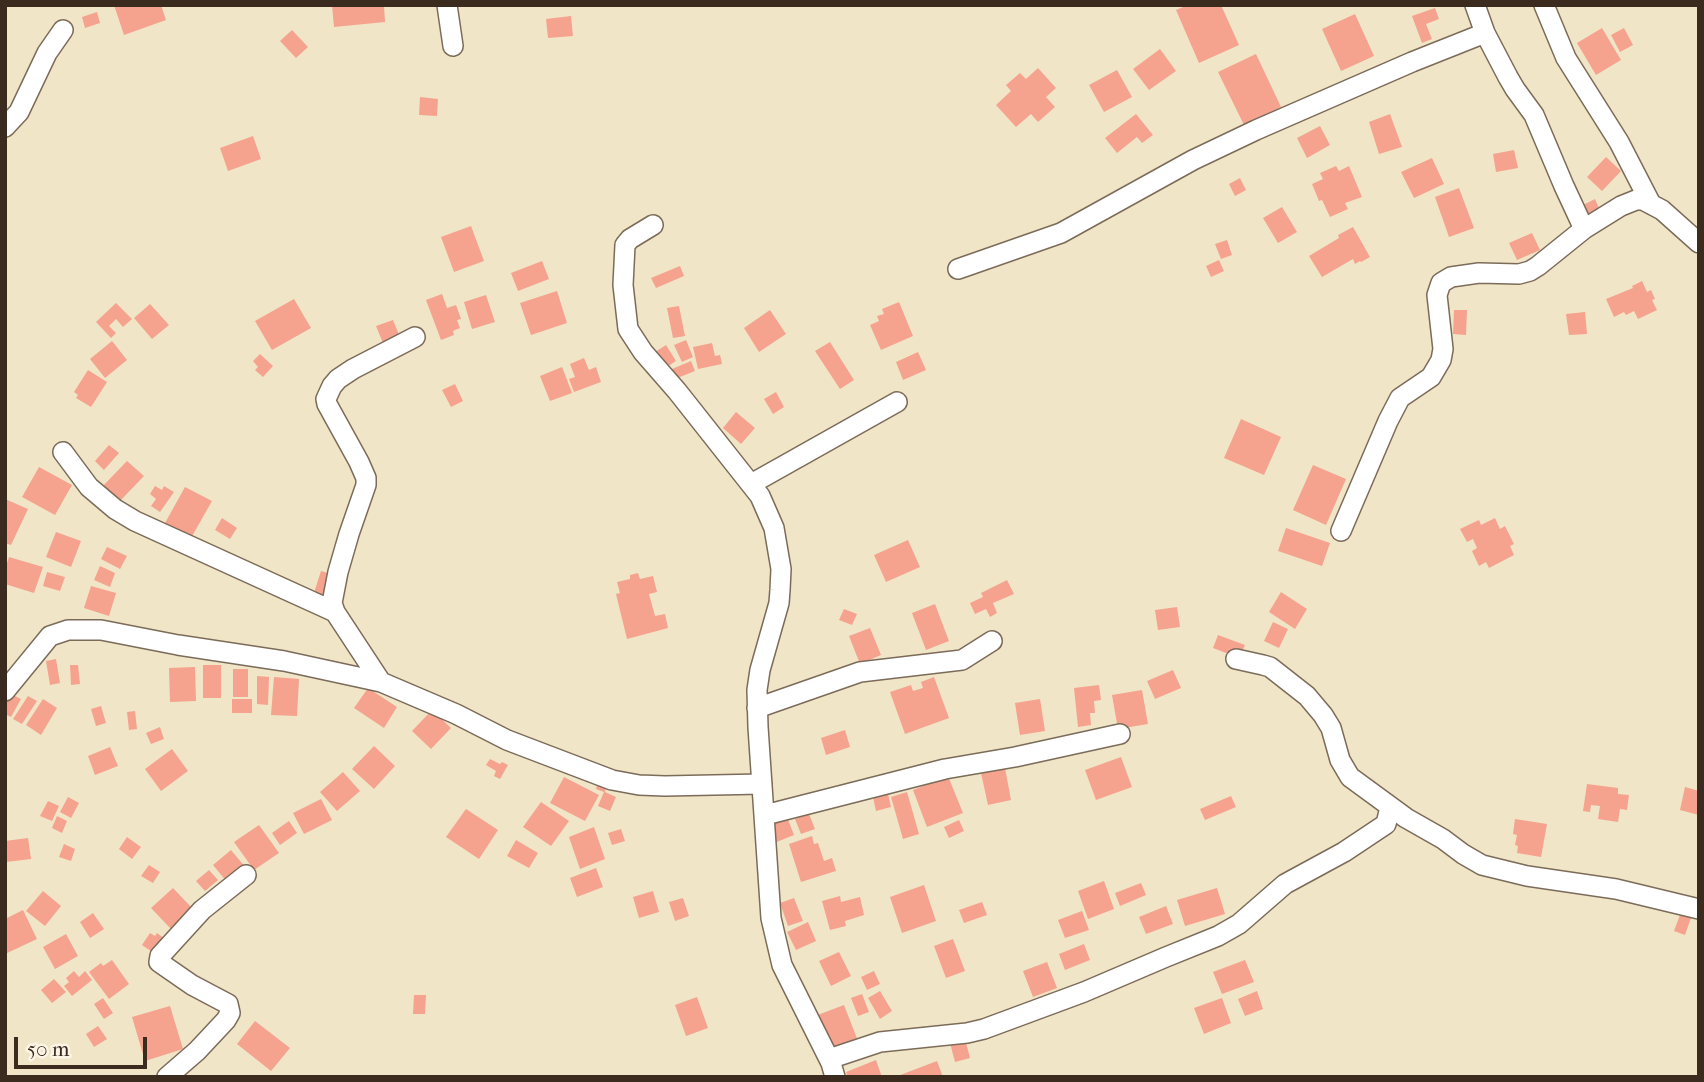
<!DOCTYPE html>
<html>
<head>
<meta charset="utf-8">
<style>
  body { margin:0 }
  #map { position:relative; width:1704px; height:1082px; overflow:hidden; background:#f1e5c7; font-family:"IM FELL French Canon",serif }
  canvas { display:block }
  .frame { position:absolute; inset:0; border:7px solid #3b2a1e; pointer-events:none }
  .scale { position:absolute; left:14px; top:1037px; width:133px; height:32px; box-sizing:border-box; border:4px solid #3b2a1e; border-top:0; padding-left:9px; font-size:21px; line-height:24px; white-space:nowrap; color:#3b2a1e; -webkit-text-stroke:5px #fcf5e5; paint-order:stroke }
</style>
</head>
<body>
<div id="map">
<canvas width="1704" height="1082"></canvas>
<div class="frame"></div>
<div class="scale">50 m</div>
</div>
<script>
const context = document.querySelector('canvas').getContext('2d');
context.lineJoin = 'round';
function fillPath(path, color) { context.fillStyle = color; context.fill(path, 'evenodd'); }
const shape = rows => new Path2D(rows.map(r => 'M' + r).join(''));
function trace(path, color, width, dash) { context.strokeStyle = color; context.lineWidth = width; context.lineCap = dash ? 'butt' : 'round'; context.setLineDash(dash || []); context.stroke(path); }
fillPath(shape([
  [114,5,161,5,166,20,124,35],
  [332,5,384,5,385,22,334,27],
  [1188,5,1221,5,1239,45,1199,63,1176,10],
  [1435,8,1439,19,1426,24,1432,39,1422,43,1412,16],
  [97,12,100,23,85,28,82,17],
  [1355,14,1374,56,1341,71,1322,29],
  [571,16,573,36,548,38,546,19],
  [1602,28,1621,60,1596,75,1577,43],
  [1624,28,1633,45,1620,52,1611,35],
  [292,30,308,47,296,58,280,41],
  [1160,49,1176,71,1149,90,1133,69],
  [1256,54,1281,107,1244,125,1218,72],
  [1038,68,1056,88,1046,97,1055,107,1038,122,1031,114,1016,127,996,105,1011,91,1006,85,1020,73,1026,79],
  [1117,70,1132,97,1104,112,1089,85],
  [420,97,438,99,437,116,419,115],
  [1136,114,1153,135,1142,143,1137,137,1117,153,1105,138],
  [1390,114,1402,147,1379,154,1369,122],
  [1320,126,1330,145,1307,158,1297,138],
  [253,136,261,159,228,171,220,148],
  [1514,150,1518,168,1496,172,1493,154],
  [1606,157,1621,171,1602,191,1587,177],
  [1432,158,1444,184,1414,198,1401,172],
  [1336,166,1339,171,1349,166,1362,197,1345,203,1348,209,1330,217,1322,200,1319,201,1312,184,1323,179,1320,173],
  [1240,178,1246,190,1235,196,1229,184],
  [1459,188,1474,228,1449,237,1435,197],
  [1595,199,1599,208,1582,217,1577,208],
  [1282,207,1297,232,1278,243,1263,218],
  [471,226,484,261,454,272,441,237],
  [1353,227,1370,257,1361,262,1360,261,1355,264,1353,259,1322,277,1309,256,1339,238,1338,235],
  [1532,233,1540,250,1517,260,1509,243],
  [1227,240,1232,255,1221,259,1215,244],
  [1219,260,1224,271,1211,277,1206,266],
  [542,261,549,279,518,291,511,273],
  [680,266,684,276,656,288,651,278],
  [1642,281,1647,292,1651,290,1655,299,1652,300,1657,310,1638,319,1634,311,1626,315,1624,312,1614,317,1606,299,1633,288,1632,286],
  [557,291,567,323,531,335,520,303],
  [442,294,447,308,456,305,461,319,457,320,460,328,453,331,454,335,441,340,426,300],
  [486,295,495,322,472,329,464,302],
  [294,299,311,328,272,350,255,321],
  [899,302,913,336,881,350,870,325,879,321,877,316,884,314,882,309],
  [116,303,132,319,123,327,116,319,109,326,116,333,111,338,96,322],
  [150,304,169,325,152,339,134,318],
  [679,306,685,336,673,338,667,308],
  [770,310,786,334,759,352,744,328],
  [1454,310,1467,310,1466,335,1453,334],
  [1585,312,1587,334,1569,335,1566,314],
  [393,320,402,342,385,348,376,326],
  [686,340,693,357,682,362,674,345],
  [112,341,127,360,105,378,90,359],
  [830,342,854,380,840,389,815,351],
  [712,343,715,356,720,355,722,364,698,369,693,347],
  [666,345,676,361,665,368,655,352],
  [918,352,926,370,903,380,896,362],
  [260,354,273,366,263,377,255,370,258,367,253,361],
  [584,358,589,370,596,367,601,382,574,392,569,379,575,377,570,364],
  [691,361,695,371,675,379,672,369],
  [562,367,572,393,550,401,540,376],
  [88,370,107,382,91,407,76,398,78,395,74,392],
  [455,384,463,401,451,407,442,390],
  [776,392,784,407,773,414,764,399],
  [736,412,755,428,741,444,723,428],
  [1241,419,1281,437,1264,475,1224,458],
  [109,445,119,453,104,470,95,461],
  [127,461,144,476,119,502,102,487],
  [1313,465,1346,479,1326,525,1293,510],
  [39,467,72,485,55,515,22,497],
  [155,486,162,490,164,486,174,492,160,512,151,506,156,499,150,494],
  [185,487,212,501,191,538,165,523],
  [5,499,28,509,11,545,5,543],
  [222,518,237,528,230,539,215,530],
  [1495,518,1500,529,1505,526,1514,544,1510,546,1514,555,1489,568,1486,562,1479,566,1472,551,1477,548,1473,539,1467,542,1460,529,1479,520,1481,525],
  [1286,528,1330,543,1322,566,1278,551],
  [56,532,81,541,71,567,46,557],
  [908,540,920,567,886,582,874,555],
  [107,547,127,556,120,569,101,559],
  [9,557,43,567,34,593,5,584,5,569],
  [100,566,115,573,110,587,94,580],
  [321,571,331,574,323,599,313,596],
  [47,572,65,577,60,591,43,586],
  [638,573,640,579,653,576,657,592,649,594,655,616,665,614,668,628,627,639,616,594,620,593,617,582,630,579,630,575],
  [1007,580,1014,594,993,603,997,613,990,617,986,609,975,614,970,603,983,597,981,593],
  [91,586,116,593,109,616,84,608],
  [1281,592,1307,609,1295,629,1269,612],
  [935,604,949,641,926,650,912,613],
  [1177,607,1180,627,1158,630,1155,610],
  [844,609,857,614,852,625,839,620],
  [1273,622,1288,629,1279,648,1264,641],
  [870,628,881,655,860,664,849,636],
  [1218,635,1245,645,1239,658,1213,648],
  [56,659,60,683,50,685,46,661],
  [70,665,78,665,80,684,71,685],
  [203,665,221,665,221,698,203,698],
  [195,667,196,701,170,702,169,668],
  [233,669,248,669,248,697,233,697],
  [1173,670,1181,688,1155,699,1147,681],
  [257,676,269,677,268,705,257,704],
  [274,677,299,679,297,716,271,715],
  [934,677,949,718,905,734,890,692,911,685,913,691,923,688,921,682],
  [1099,685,1101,700,1094,701,1095,713,1090,713,1091,725,1078,727,1074,688],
  [368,688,397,707,384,728,354,708],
  [1142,690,1148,724,1118,729,1112,695],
  [9,693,21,699,11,717,5,714,5,700],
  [28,696,37,701,22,724,13,719],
  [43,699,57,708,41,735,26,725],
  [232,699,252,699,252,713,232,713],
  [1040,699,1045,731,1020,735,1015,703],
  [101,706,106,723,96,726,91,709],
  [432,710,451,728,431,749,412,731],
  [135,711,137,729,129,730,127,712],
  [160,727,164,739,151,744,146,733],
  [845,730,850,747,826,755,821,738],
  [374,746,395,766,374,789,352,769],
  [110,747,118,766,95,775,88,756],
  [172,749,188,771,161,791,145,769],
  [1121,757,1132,787,1096,800,1085,770],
  [490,759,500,764,502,762,508,765,500,779,494,776,496,771,486,765],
  [1005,768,1011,800,988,805,981,773],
  [343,772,360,791,337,811,320,792],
  [948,776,963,813,927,827,913,790],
  [564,777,599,795,585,821,550,803],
  [1587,784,1618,788,1618,794,1629,795,1627,810,1620,809,1618,822,1598,819,1600,806,1591,805,1590,812,1583,811],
  [597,785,606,788,605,792,616,797,610,811,598,806,604,792,596,789],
  [1685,787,1699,791,1699,815,1680,810],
  [907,792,919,834,903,839,891,797],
  [888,794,891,807,876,811,873,797],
  [1231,796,1236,807,1205,820,1200,809],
  [68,797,79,803,71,818,60,812],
  [321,799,332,820,304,834,293,813],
  [48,801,59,806,52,821,40,816],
  [541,802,569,821,551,846,523,827],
  [466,809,498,830,479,859,446,837],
  [809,814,815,829,801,834,795,819],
  [57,816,67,821,62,833,52,828],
  [787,817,794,835,774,843,767,825],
  [1515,819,1547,824,1541,857,1517,853,1518,846,1515,845,1517,835,1513,834],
  [959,820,964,831,949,838,944,827],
  [289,821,297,833,280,845,272,833],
  [259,825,279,853,254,870,234,842],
  [594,827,605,859,580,869,569,837],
  [621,829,625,841,612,845,608,833],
  [812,836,814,844,818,843,824,861,832,858,836,871,801,882,789,844],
  [127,837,141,847,132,859,119,849],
  [28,838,31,859,6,862,5,841],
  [516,840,538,853,529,868,507,856],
  [64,844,75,849,71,861,59,857],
  [231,850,246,868,227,882,213,865],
  [149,865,160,872,153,883,141,876],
  [596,868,603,887,577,897,570,878],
  [209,870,218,880,205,891,196,881],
  [1104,881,1114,909,1088,919,1078,891],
  [1141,883,1146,895,1120,906,1115,893],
  [924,885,936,921,902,933,890,897],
  [173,888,193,909,171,929,151,908],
  [1217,888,1225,914,1185,926,1177,900],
  [43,891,61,906,45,926,26,911],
  [653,891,659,912,639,918,633,897],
  [840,896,841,902,860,897,864,915,845,921,846,926,830,930,822,901],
  [683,898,689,916,675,921,669,902],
  [794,898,803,921,788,926,780,903],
  [982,902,987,915,964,923,959,910],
  [1166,906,1173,924,1146,934,1139,917],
  [23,910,37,939,5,954,5,919],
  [1082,911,1089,930,1065,938,1058,920],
  [1681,912,1692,915,1685,935,1674,931],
  [93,913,104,929,90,938,80,922],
  [808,922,816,941,796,950,787,932],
  [150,933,155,936,157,933,165,939,155,954,142,945],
  [66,934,78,956,55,969,43,947],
  [953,939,965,971,946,978,934,946],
  [1084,944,1090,960,1065,970,1059,954],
  [839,952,851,976,831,986,819,961],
  [112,960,129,984,109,999,89,972,101,963,103,966],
  [1245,960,1254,982,1222,994,1213,972],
  [1047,962,1057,988,1033,997,1023,971],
  [74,971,79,977,85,971,92,980,72,996,64,986,69,982,66,978],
  [874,971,880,984,867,990,861,977],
  [54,979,66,992,52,1003,41,990],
  [880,991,892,1011,880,1019,868,998],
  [1257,991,1263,1009,1245,1016,1238,999],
  [862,994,869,1012,858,1016,851,998],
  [414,995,426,995,425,1014,413,1014],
  [697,997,708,1028,686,1036,675,1005],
  [103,998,113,1013,104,1019,94,1004],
  [1222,998,1231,1023,1204,1034,1194,1008],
  [844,1005,858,1041,829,1052,815,1016],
  [170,1006,183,1049,145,1061,132,1017],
  [255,1021,290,1048,271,1071,237,1044],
  [98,1026,107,1039,94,1047,86,1034],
  [965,1039,970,1058,955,1062,950,1043],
  [876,1060,882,1077,848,1077,846,1072],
  [937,1061,943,1077,895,1077]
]), '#f5a28e');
const minor = shape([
  [447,5,453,46],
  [1475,5,1485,33,1508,77,1515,89,1534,115,1564,186,1584,229],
  [1544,5,1566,58,1619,142,1651,204],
  [5,127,19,112,47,53,63,30],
  [653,225,630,239,625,245,623,285,628,329,643,352,677,391,760,496,774,528,781,569,780,590,779,603,760,670,757,690,758,727,771,918,782,965,831,1063,835,1077],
  [958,269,1061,233,1193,160,1256,130,1412,62,1485,33],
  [63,452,89,487,115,509,135,521,335,612],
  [751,484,897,402],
  [1341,531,1388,421,1400,398,1431,377,1441,360,1443,349,1437,295,1441,283,1451,277,1479,273,1519,274,1530,271,1538,266,1584,229,1621,206,1636,200,1643,200,1662,210,1699,243],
  [1236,659,1263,665,1270,667,1307,696,1323,715,1331,728,1340,760,1350,777,1406,818,1443,839,1463,854,1482,865,1527,876,1616,889,1699,909],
  [381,682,335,612,332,603,338,572,349,534,366,485,366,478,359,462,327,404,326,399,332,386,338,379,353,369,415,337],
  [5,691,50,636,68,630,101,630,178,645,284,661,381,682,456,714,507,740,612,780,639,785,665,786,762,784],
  [757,708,860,672,962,660,992,641],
  [765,815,945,769,1015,757,1120,734],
  [829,1059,880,1042,967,1033,984,1029,1084,992,1166,957,1218,936,1239,924,1285,884,1344,852,1386,824,1390,807],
  [167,1077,197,1051,226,1020,230,1013,228,1004,192,985,166,967,159,962,160,956,202,910,246,875]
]);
trace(minor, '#7b6b59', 22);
trace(minor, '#fff', 19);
</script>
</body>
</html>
